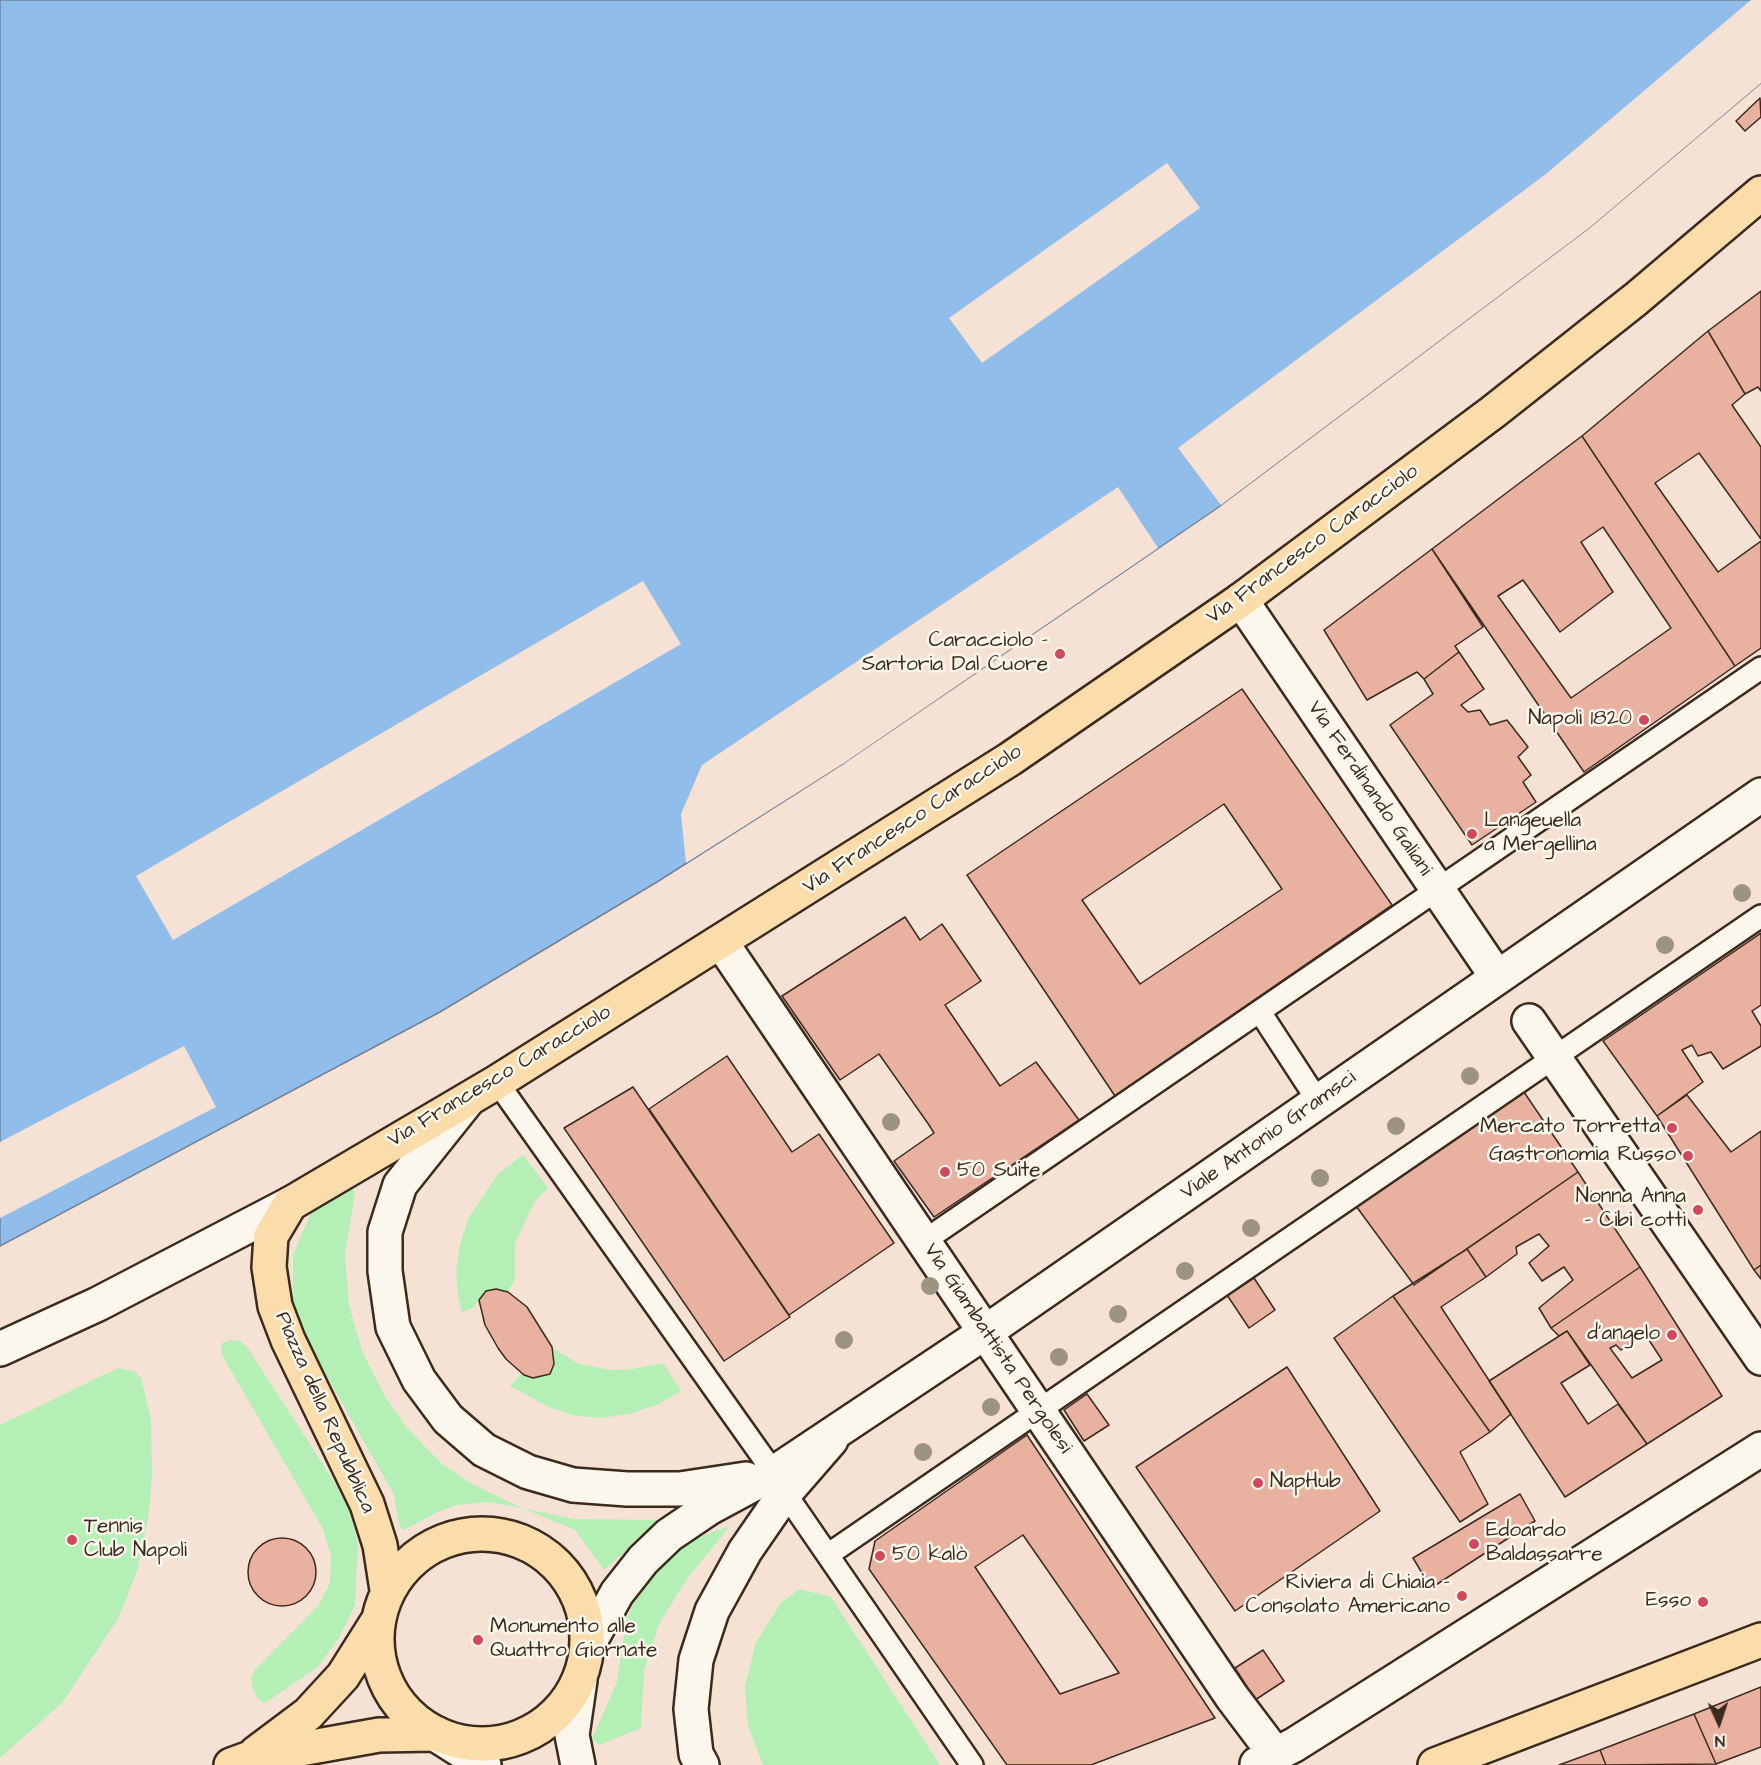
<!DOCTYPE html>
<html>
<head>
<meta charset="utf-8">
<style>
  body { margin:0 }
  #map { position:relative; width:1761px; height:1765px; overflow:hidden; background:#f6e2d5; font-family:"Architects Daughter",sans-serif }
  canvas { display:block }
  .north { position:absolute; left:1689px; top:1693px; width:60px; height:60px; -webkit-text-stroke:4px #fbf7ec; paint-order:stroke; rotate:177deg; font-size:16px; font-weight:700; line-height:24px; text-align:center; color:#3b2a1e }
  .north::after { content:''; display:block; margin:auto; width:21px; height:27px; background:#3b2a1e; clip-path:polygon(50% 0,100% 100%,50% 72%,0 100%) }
</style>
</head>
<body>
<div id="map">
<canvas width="1761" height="1765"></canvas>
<div class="north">N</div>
</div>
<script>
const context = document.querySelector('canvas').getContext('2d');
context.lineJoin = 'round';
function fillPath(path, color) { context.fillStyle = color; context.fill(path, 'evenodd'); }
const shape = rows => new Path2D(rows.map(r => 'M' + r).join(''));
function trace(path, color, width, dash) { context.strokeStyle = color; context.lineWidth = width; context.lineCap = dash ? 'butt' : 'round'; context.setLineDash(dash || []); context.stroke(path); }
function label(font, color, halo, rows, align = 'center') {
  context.font = font + ' "Architects Daughter",sans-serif'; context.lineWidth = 5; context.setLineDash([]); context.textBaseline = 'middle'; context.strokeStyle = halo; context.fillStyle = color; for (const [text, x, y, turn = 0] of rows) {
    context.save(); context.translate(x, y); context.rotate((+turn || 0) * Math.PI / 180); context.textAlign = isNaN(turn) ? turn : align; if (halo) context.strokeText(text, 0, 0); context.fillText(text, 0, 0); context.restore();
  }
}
fillPath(shape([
  [523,1155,548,1188,534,1203,515,1243,515,1279,508,1292,496,1289,486,1291,473,1308,462,1312,458,1296,456,1271,460,1245,468,1219,498,1174],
  [351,1182,355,1195,345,1254,349,1305,362,1351,386,1398,406,1427,441,1463,474,1485,522,1508,574,1519,663,1520,604,1570,575,1530,522,1508,487,1502,457,1505,438,1512,404,1530,400,1527,393,1493,304,1336,293,1312,293,1255,306,1224,317,1202],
  [230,1340,240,1341,247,1347,335,1483,350,1511,358,1544,355,1605,339,1638,318,1667,265,1703,258,1699,253,1690,251,1679,254,1671,318,1606,330,1583,331,1557,323,1529,223,1357,221,1351,222,1343],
  [552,1347,577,1363,611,1370,633,1369,663,1363,681,1391,659,1404,629,1414,602,1418,576,1416,551,1408,510,1386,522,1373,533,1378,550,1374,554,1364],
  [118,1368,136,1372,141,1378,151,1420,152,1475,149,1513,138,1568,120,1615,63,1702,0,1758,0,1425],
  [730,1526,687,1579,659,1624,644,1671,641,1728,599,1745,592,1739,617,1682,626,1622,639,1589,656,1564,697,1538],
  [799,1589,831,1597,940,1765,763,1765,748,1726,745,1686,756,1642,781,1603]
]), '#b4f0b5');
const water = shape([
  [0,0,1761,0,1761,83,1589,228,1216,509,844,763,657,882,440,1012,0,1246,0,0]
]);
fillPath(water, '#91bdea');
trace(water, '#6f8298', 1.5);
fillPath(shape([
  [1751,0,1761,0,1761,83,1589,228,1221,505,1178,448,1546,174],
  [1167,163,1200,208,982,363,949,318],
  [1118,487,1158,548,844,763,686,863,681,814,702,765],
  [643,581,681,644,173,940,136,876],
  [184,1046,216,1107,0,1218,0,1142]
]), '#f6e2d5');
const building = shape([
  [1760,98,1761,117,1745,131,1736,121,1760,98],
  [1761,291,1761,391,1758,387,1745,394,1708,331,1761,291],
  [1708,331,1745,394,1732,405,1761,447,1761,539,1699,453,1655,483,1718,572,1761,541,1761,648,1735,666,1582,436,1708,331],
  [1582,436,1735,666,1584,772,1432,549,1582,436],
  [1603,527,1671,628,1571,698,1498,596,1523,580,1560,632,1613,592,1581,542,1603,527],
  [1432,549,1483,627,1455,646,1459,652,1424,679,1417,672,1367,700,1324,630,1432,549],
  [1459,652,1484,689,1461,705,1468,712,1480,710,1490,725,1507,720,1528,747,1518,757,1531,775,1523,782,1536,802,1472,845,1390,725,1433,694,1424,679,1459,652],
  [1242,689,1392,905,1115,1096,967,875,1242,689],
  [1224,804,1282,889,1140,984,1082,900,1224,804],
  [905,917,920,940,942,924,981,981,945,1005,1000,1086,1036,1062,1079,1120,934,1217,894,1161,934,1133,929,1125,879,1054,840,1080,782,996,905,917],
  [1761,933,1761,1005,1752,1011,1761,1026,1761,1046,1723,1069,1711,1052,1698,1056,1692,1045,1682,1050,1703,1082,1657,1116,1603,1041,1761,933],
  [727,1056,792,1152,819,1134,894,1243,789,1315,649,1109,727,1056],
  [633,1087,790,1317,724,1361,564,1128,633,1087],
  [1524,1092,1578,1172,1414,1285,1356,1206,1524,1092],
  [1687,1095,1731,1152,1761,1131,1761,1265,1754,1270,1657,1116,1687,1095],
  [1578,1172,1640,1267,1551,1328,1539,1308,1573,1280,1564,1267,1542,1281,1529,1263,1549,1246,1539,1234,1516,1247,1517,1254,1486,1277,1467,1249,1578,1172],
  [1467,1249,1486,1277,1441,1307,1511,1414,1490,1432,1393,1296,1467,1249],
  [1761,1265,1761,1279,1754,1270,1761,1265],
  [1640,1267,1722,1396,1647,1444,1567,1331,1559,1336,1551,1328,1640,1267],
  [1645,1334,1662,1360,1632,1378,1610,1348,1616,1345,1621,1350,1645,1334],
  [1254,1278,1275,1310,1249,1328,1227,1295,1254,1278],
  [496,1289,508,1292,527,1307,552,1347,554,1364,550,1374,533,1378,524,1375,506,1359,498,1348,485,1325,479,1300,486,1291,496,1289],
  [1393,1296,1490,1432,1460,1452,1488,1504,1460,1522,1334,1338,1393,1296],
  [1567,1331,1590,1365,1561,1383,1588,1424,1618,1404,1647,1444,1565,1497,1489,1381,1567,1331],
  [1287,1367,1380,1511,1235,1611,1136,1467,1287,1367],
  [1087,1394,1109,1425,1084,1441,1064,1410,1087,1394],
  [1027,1435,1215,1718,1091,1765,1007,1765,869,1569,875,1541,1027,1435],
  [1023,1535,1119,1673,1060,1694,975,1567,1023,1535],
  [1520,1494,1535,1521,1431,1588,1413,1558,1520,1494],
  '248 1572a34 34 0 1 1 68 0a34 34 0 1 1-68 0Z',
  [1263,1650,1284,1681,1255,1700,1235,1668,1263,1650],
  [1761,1687,1761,1747,1716,1764,1694,1714,1761,1687],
  [1694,1714,1716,1764,1606,1765,1600,1750,1694,1714],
  [1600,1750,1606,1765,1559,1765,1600,1750]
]);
fillPath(building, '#e9b19f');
trace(building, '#3b2a1e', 1.5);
const lane = shape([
  [1260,1012,1318,1101],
  [497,1082,774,1473],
  [924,1241,1761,668],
  [785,1493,972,1765],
  [829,1554,1761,916]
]);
const street = shape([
  [1241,600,1497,977],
  [721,942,1232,1697,1275,1754],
  [1529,1021,1761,1358],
  [0,1349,98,1304,290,1204],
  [1257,1764,1294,1745,1761,1449],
  [702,1765,696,1754,691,1709,696,1660,712,1611,745,1551,785,1493,831,1440]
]);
const secondary = shape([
  [467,1101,400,1185,385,1232,385,1271,393,1327,419,1380,448,1419,484,1450,528,1472,573,1485,627,1489,680,1489,746,1479],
  [588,1645,617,1593,643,1560,669,1535,709,1508,774,1473,987,1331,1761,795],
  [435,1734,484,1765],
  [578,1765,572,1735,580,1680]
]);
const primary = shape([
  '377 1639a105 105 0 1 1 210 0a105 105 0 1 1-210 0Z',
  [387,1590,380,1545,367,1504,288,1340,275,1306,269,1267,271,1236,290,1204,497,1082,1010,759,1241,600,1493,412,1636,299,1761,193],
  [256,1753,308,1714,343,1676,377,1622],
  [231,1765,250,1758,379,1735,435,1734],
  [1435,1765,1761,1640]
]);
trace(lane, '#3b2a1e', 26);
trace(street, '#3b2a1e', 38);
trace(secondary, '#3b2a1e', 38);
trace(primary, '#3b2a1e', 38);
trace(lane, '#fbf7ec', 21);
trace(street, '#fbf7ec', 33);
trace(secondary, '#fbf7ec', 33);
trace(primary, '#fbddab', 33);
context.fillStyle = '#9c9381';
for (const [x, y] of [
  [1742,893],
  [1665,945],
  [1470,1076],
  [891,1122],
  [1396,1126],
  [1320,1178],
  [1251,1228],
  [1185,1271],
  [930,1286],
  [1118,1314],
  [844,1340],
  [1059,1357],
  [991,1407],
  [923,1452]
]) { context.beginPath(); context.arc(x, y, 9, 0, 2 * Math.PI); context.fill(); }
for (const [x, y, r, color] of [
  [1060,654,6,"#d1495b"],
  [1644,720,6,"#d1495b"],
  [1472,834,6,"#d1495b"],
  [1672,1128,6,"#d1495b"],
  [1688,1156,6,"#d1495b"],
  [945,1172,6,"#d1495b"],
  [1698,1210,6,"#d1495b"],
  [1672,1335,6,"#d1495b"],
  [1258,1483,6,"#d1495b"],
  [72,1540,6,"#d1495b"],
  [1474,1544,6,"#d1495b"],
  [880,1556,6,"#d1495b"],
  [1462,1596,6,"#d1495b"],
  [1703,1602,6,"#d1495b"],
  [478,1640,6,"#d1495b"]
]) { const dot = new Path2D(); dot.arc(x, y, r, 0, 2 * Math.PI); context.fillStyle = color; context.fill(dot); trace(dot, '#fbf7ec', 2); }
label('21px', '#3b2a1e', '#fbf7ec', [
  ["Via Francesco Caracciolo",1313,545,-36],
  ["Via Ferdinando Galiani",1369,789,56],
  ["Via Francesco Caracciolo",913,820,-33],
  ["Via Francesco Caracciolo",500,1077,-31],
  ["Viale Antonio Gramsci",1269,1136,-35],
  ["Via Giambattista Pergolesi",997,1349,56],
  ["Piazza della Repubblica",324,1413,66]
]);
label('21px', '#3b2a1e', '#fbf7ec', [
  ["Caracciolo -",1048,642],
  ["Sartoria Dal Cuore",1048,666],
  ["Napoli 1820",1632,720],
  ["Langeuella",1484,822,"left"],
  ["a Mergellina",1484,846,"left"],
  ["Mercato Torretta",1660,1128],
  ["Gastronomia Russo",1676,1156],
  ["50 Suite",957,1172,"left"],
  ["Nonna Anna",1686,1198],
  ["- Cibi cotti",1686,1222],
  ["d'angelo",1660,1335],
  ["NapHub",1270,1483,"left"],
  ["Tennis",84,1528,"left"],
  ["Club Napoli",84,1552,"left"],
  ["Edoardo",1486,1532,"left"],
  ["Baldassarre",1486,1556,"left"],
  ["50 kalò",892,1556,"left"],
  ["Riviera di Chiaia -",1450,1584],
  ["Consolato Americano",1450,1608],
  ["Esso",1691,1602],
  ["Monumento alle",490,1628,"left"],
  ["Quattro Giornate",490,1652,"left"]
], 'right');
</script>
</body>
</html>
